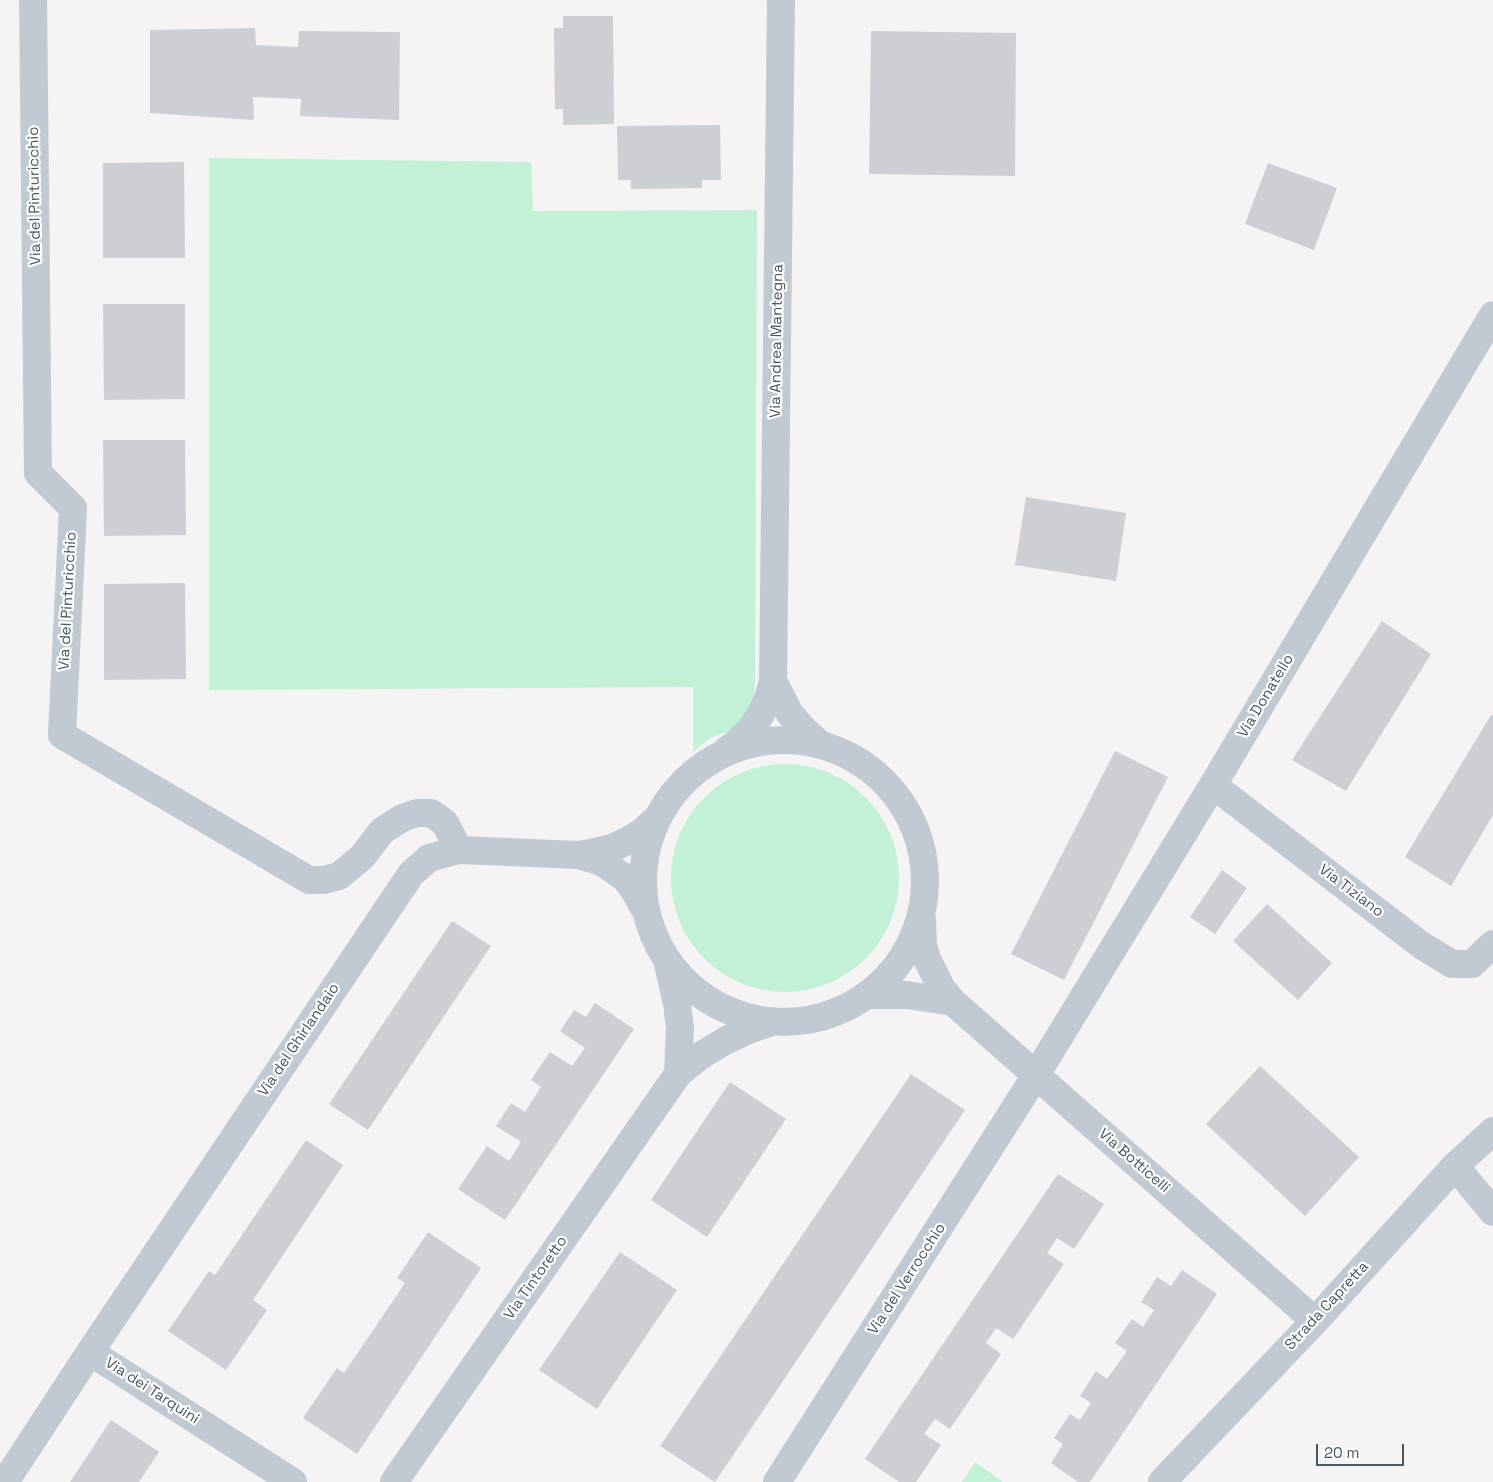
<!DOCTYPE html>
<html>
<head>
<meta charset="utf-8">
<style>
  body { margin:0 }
  #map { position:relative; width:1493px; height:1482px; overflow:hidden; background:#f5f3f3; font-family:"Space Grotesk",sans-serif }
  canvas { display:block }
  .scale { position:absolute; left:1316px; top:1444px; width:88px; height:22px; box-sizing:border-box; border:2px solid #4a5661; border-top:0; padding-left:6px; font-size:15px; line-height:18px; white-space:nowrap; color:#4a5661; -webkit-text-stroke:4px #fff; paint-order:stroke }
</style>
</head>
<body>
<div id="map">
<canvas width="1493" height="1482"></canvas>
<div class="scale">20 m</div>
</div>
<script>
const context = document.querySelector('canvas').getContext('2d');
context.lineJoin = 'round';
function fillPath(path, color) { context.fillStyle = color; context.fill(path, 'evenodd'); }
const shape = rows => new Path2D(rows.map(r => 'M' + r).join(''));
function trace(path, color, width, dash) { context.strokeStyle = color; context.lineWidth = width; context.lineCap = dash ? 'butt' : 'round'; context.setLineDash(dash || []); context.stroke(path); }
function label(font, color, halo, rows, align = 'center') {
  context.font = font + ' "Space Grotesk",sans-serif'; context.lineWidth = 4.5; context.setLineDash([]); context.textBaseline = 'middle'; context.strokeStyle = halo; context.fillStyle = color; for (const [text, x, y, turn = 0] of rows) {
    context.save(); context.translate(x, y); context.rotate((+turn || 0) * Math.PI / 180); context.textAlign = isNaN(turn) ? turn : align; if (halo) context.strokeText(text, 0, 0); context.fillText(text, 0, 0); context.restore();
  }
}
fillPath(shape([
  [209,158,531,162,533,211,757,210,755,681,753,702,746,717,733,730,712,737,693,752,693,687,209,690],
  '671 878a114 114 0 1 1 228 0a114 114 0 1 1-228 0Z',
  [975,1462,1003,1482,962,1482]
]), '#c3f1d5');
fillPath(shape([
  [563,16,613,16,614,124,563,125,563,109,555,109,554,28,563,28],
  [255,28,256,45,298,47,299,31,400,32,399,120,300,116,301,99,253,97,254,120,150,113,150,30],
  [871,31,1016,33,1015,176,869,174],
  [720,125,721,180,702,180,702,188,631,189,631,180,618,180,617,126],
  [184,162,185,258,103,258,103,163],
  [1268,163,1337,188,1314,250,1245,224],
  [103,304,185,304,185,399,104,400],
  [103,440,185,440,186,535,104,536],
  [1026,497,1126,513,1116,581,1015,565],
  [185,583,186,679,104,680,104,584],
  [1382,621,1431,654,1346,791,1292,760],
  [1491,715,1493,716,1493,815,1451,886,1405,857],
  [1115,751,1168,777,1064,980,1011,954],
  [1222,870,1247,888,1215,934,1190,917],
  [1267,904,1332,963,1298,1000,1233,941],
  [452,921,491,946,368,1130,329,1104],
  [595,1003,634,1029,505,1220,458,1189,487,1146,509,1161,521,1142,496,1126,511,1103,525,1112,541,1087,531,1080,550,1052,572,1066,585,1048,560,1031,574,1010,586,1017],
  [1260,1066,1359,1157,1305,1216,1206,1124],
  [911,1074,965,1110,715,1482,660,1446],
  [730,1082,786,1119,707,1237,651,1200],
  [306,1140,343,1165,253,1300,267,1310,226,1370,168,1331,209,1271,215,1275],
  [1058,1174,1104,1204,1074,1249,1057,1238,1047,1253,1064,1264,1013,1339,996,1328,986,1343,1001,1354,950,1429,935,1419,924,1434,941,1445,916,1482,899,1482,865,1459],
  [428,1232,481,1268,357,1454,303,1418,337,1368,344,1373,405,1283,397,1278],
  [620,1252,677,1290,597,1409,539,1370],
  [1182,1270,1217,1294,1090,1482,1078,1482,1051,1463,1063,1444,1054,1438,1070,1414,1080,1420,1091,1403,1080,1396,1096,1371,1107,1379,1127,1351,1115,1343,1132,1319,1143,1327,1154,1310,1141,1302,1157,1277,1171,1286],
  [111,1420,159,1452,139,1482,70,1482]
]), '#cdcfd5');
trace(shape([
  [33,0,38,473,73,508,62,735,309,880,324,880,339,876,362,857,382,831,402,818,417,813,431,813,445,823,459,850],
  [773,681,790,714,804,730,820,744],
  '643 881a141 141 0 1 1 282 0a141 141 0 1 1-282 0Z',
  [727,750,738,742,751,729,761,714,768,698,773,681,781,0],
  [1213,785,1421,945,1452,964,1472,964,1493,944],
  [579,855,602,862,625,878,634,890,644,908],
  [922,919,923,944,927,959,942,989,953,1002,1315,1321],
  [668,964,677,1004,680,1027,678,1074],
  [868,995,907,995,953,1002],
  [1455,1166,1493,1212],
  [90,1352,411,874,429,858,459,850,579,855,595,852,612,848,627,841,642,832,655,820],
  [5,1482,90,1352,293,1482],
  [394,1482,678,1074,700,1056,725,1041,748,1030,772,1022],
  [777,1482,1036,1075,1213,785,1493,315],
  [1162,1482,1315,1321,1455,1166,1493,1131]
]), '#c1cad2', 28);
label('15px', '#4a5661', '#fff', [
  ["Via del Pinturicchio",35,196,-91],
  ["Via Andrea Mantegna",777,341,-89],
  ["Via del Pinturicchio",68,601,-87],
  ["Via Donatello",1266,696,-59],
  ["Via Tiziano",1351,891,37],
  ["Via del Ghirlandaio",299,1040,-56],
  ["Via Botticelli",1134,1161,41],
  ["Via Tintoretto",536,1278,-55],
  ["Via del Verrocchio",907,1279,-57],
  ["Strada Capretta",1327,1306,-47],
  ["Via dei Tarquini",152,1391,33]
]);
</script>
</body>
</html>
